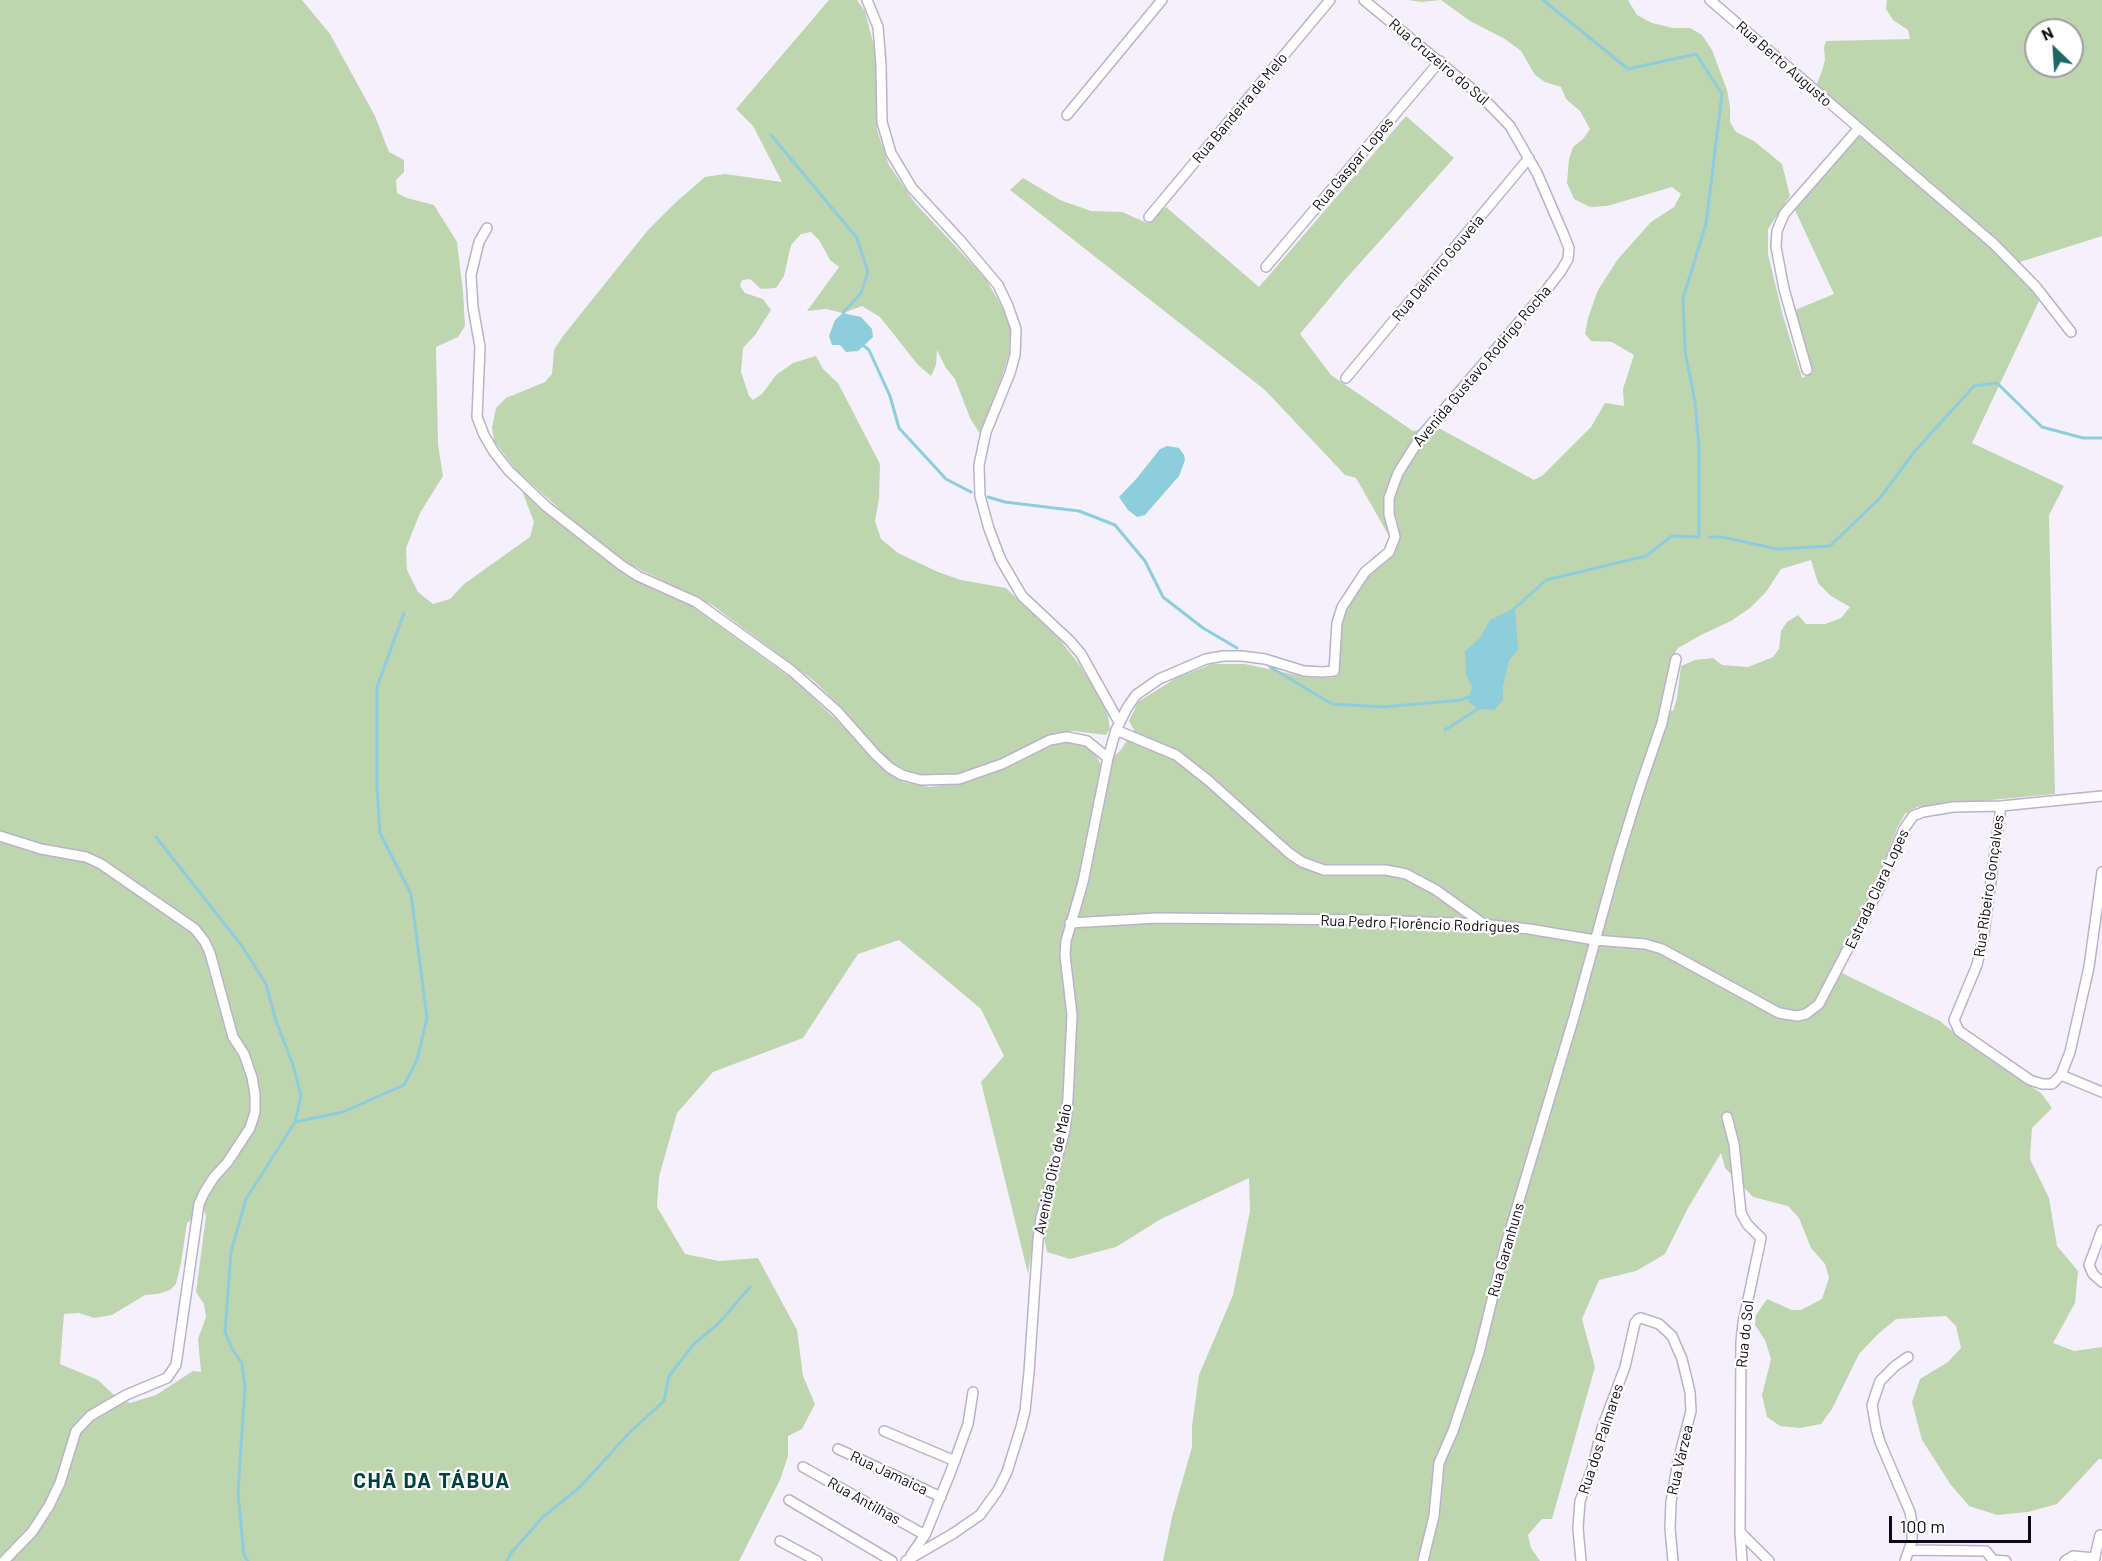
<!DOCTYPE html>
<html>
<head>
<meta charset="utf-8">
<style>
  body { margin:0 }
  #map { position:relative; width:2102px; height:1561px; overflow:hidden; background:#f4f1fc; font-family:Barlow,sans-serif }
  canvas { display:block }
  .north { position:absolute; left:2024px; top:18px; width:60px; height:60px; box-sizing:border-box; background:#fff; border:2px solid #9e9da1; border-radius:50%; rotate:335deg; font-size:16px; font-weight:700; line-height:24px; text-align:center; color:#0d0a13 }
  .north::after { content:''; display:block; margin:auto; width:21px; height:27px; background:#1c6762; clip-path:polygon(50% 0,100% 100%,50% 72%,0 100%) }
  .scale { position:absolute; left:1889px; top:1516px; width:142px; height:27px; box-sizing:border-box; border:3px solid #0d0a13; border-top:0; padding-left:8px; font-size:18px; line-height:21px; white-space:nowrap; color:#0d0a13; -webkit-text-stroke:4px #fff; paint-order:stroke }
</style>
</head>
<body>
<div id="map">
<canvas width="2102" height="1561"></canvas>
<div class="north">N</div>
<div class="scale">100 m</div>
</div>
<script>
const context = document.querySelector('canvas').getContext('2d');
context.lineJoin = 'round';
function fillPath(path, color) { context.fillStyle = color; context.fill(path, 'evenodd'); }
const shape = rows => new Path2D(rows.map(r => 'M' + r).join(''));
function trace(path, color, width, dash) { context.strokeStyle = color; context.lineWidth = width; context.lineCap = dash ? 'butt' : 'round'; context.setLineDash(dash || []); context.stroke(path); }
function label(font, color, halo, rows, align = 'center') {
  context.font = font + ' Barlow,sans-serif'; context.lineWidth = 4.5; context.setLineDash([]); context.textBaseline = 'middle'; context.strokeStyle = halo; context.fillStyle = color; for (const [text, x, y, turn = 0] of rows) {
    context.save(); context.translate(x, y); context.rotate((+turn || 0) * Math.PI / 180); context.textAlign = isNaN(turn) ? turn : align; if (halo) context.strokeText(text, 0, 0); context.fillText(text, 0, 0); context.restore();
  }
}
fillPath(shape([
  [0,0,302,0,330,34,375,116,389,152,404,160,404,172,396,180,397,193,407,198,434,205,457,242,463,291,465,326,458,337,436,347,438,444,443,476,420,513,406,548,407,570,418,592,433,604,450,599,464,584,530,537,534,522,522,491,592,550,638,580,686,602,794,680,844,727,885,771,903,782,930,787,970,781,990,773,1050,744,1063,743,1075,743,1087,747,1096,755,1101,765,1120,751,1134,730,1129,721,1138,702,1176,678,1212,664,1245,664,1306,677,1332,678,1330,665,1340,604,1388,547,1390,541,1389,536,1356,478,1345,475,1265,390,1010,190,1023,178,1060,200,1091,211,1122,212,1147,223,1166,207,1259,287,1406,116,1454,158,1344,281,1300,334,1331,375,1413,431,1437,427,1534,480,1543,475,1591,427,1605,403,1624,406,1623,389,1634,355,1612,342,1591,341,1585,334,1588,318,1598,290,1618,259,1651,222,1674,207,1681,194,1672,187,1607,206,1590,207,1574,199,1567,183,1569,159,1573,147,1583,139,1590,129,1580,111,1566,99,1561,87,1545,82,1535,75,1521,51,1505,39,1470,21,1441,0,1422,2,1408,0,1628,0,1637,15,1652,23,1673,28,1690,28,1702,35,1712,50,1727,90,1730,107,1730,122,1736,132,1754,141,1782,164,1790,196,1768,229,1768,254,1783,316,1802,378,1813,373,1795,310,1834,294,1795,210,1858,134,1816,86,1822,71,1825,60,1824,47,1826,41,1910,39,1908,30,1893,20,1886,9,1887,0,2102,0,2102,236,2020,262,2039,301,1972,443,2064,486,2049,515,2055,794,1917,807,1905,814,1898,826,1842,973,1940,1021,1970,1046,2041,1093,2052,1108,2032,1128,2030,1159,2049,1198,2057,1246,2078,1271,2075,1303,2053,1343,2074,1351,2102,1347,2102,1459,2099,1459,2057,1504,2028,1512,1997,1515,1969,1506,1951,1485,1922,1440,1912,1402,1920,1379,1948,1362,1961,1348,1956,1326,1946,1316,1896,1319,1878,1334,1859,1354,1832,1409,1821,1424,1800,1428,1780,1426,1767,1417,1762,1395,1771,1359,1765,1340,1755,1325,1756,1315,1767,1299,1792,1310,1801,1310,1822,1299,1829,1278,1825,1264,1811,1248,1799,1218,1788,1206,1753,1197,1725,1168,1721,1153,1688,1208,1665,1254,1636,1271,1599,1280,1582,1319,1595,1367,1552,1519,1542,1519,1528,1535,1531,1548,1540,1561,1163,1561,1172,1517,1192,1447,1192,1426,1199,1375,1233,1295,1250,1211,1249,1178,1161,1219,1116,1247,1070,1259,1047,1252,1038,1209,1028,1274,981,1082,1004,1056,981,1009,899,940,858,954,803,1038,713,1072,677,1113,659,1177,657,1207,685,1254,719,1261,758,1258,797,1330,803,1376,815,1404,802,1429,788,1436,788,1456,780,1480,739,1561,0,1561],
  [2036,30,2072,30,2072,66,2036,66],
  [1811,560,1818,583,1831,596,1850,607,1841,618,1825,624,1806,624,1798,615,1787,622,1781,631,1779,649,1773,657,1748,667,1722,665,1713,658,1695,660,1681,666,1677,698,1673,711,1660,709,1670,662,1678,648,1701,635,1731,621,1750,608,1766,592,1781,569],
  [204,1210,206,1216,196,1292,204,1304,206,1317,198,1339,201,1372,193,1371,156,1395,130,1403,114,1395,98,1380,60,1364,64,1314,79,1313,94,1318,112,1315,145,1295,158,1294,170,1290,176,1284,181,1263,187,1223],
  [829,0,857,0,865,11,875,50,877,130,889,165,915,203,986,279,1006,314,1011,329,1009,354,1002,377,980,434,970,418,955,379,946,368,937,350,936,365,931,376,918,365,880,317,862,306,843,313,826,309,807,311,839,267,830,260,819,240,811,232,801,234,791,245,784,276,776,288,761,289,750,279,742,280,740,286,745,293,763,299,771,310,755,335,743,348,741,372,749,396,753,400,762,394,776,375,793,363,816,356,823,369,838,383,880,464,879,499,875,521,881,539,898,553,938,572,961,580,1006,588,1060,640,1079,664,1103,703,1108,716,1110,729,1106,735,1074,731,1055,733,1000,760,969,771,943,776,919,775,898,767,874,747,844,710,813,680,712,605,629,564,581,528,517,471,494,441,492,427,496,408,506,398,545,382,552,374,554,350,563,336,648,230,675,203,705,177,725,174,782,182,753,126,736,109]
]), '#bfd5b0');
fillPath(shape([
  [843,313,861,317,872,329,873,337,858,351,846,352,840,345,832,345,829,336,835,320],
  [1167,446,1179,448,1184,455,1185,460,1179,476,1145,515,1137,517,1128,510,1119,497,1137,478,1160,449],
  [1515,608,1518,650,1509,660,1503,686,1503,700,1494,710,1479,709,1468,702,1472,687,1466,675,1465,651,1480,638,1490,620]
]), '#8ecddb');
trace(shape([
  [771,135,857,238,868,272,861,293,843,313,844,317],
  [864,346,869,350,890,396,899,428,946,479,971,492],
  [988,497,1005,502,1079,511,1115,525,1145,561,1163,597,1203,628,1237,648],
  [1709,537,1722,537,1777,549,1830,546,1880,498,1915,451,1974,386,1997,383,2042,427,2083,438,2102,438],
  [1514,609,1546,580,1646,556,1672,536,1699,537,1699,447,1695,402,1685,351,1683,298,1706,224,1722,94,1696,54,1628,69,1543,0],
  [1270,667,1332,704,1384,707,1461,700,1473,695],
  [1445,730,1481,707],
  [156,837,242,946,266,984,276,1021,293,1065,301,1096,295,1122,246,1199,231,1252,225,1332,232,1349,242,1363,245,1387,238,1493,244,1555,248,1561],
  [295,1122,343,1112,404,1085,417,1060,427,1018,411,894,380,833,377,787,377,687,404,613],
  [507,1561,511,1553,543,1517,580,1487,630,1432,664,1401,669,1376,694,1344,718,1324,750,1287]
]), '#8ecddb', 3);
const street = shape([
  [867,0,878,27,881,65,882,122,891,153,912,188,960,240,998,285,1008,306,1016,329,1015,355,1010,373,986,432,979,465,980,496,989,529,1001,560,1022,596,1070,641,1081,654,1119,722],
  [1710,0,1994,244,2036,287,2071,332],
  [1067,115,1162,0],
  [1149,217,1330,0],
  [487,228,479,242,471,275,473,307,480,347,477,417,484,435,494,452,509,471,547,507,621,565,638,576,696,602,792,671,837,711,876,755,890,768,902,775,921,780,959,779,1002,764,1050,740,1067,737,1087,741,1108,758],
  [1266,267,1440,61],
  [1807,370,1784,289,1776,247,1777,231,1784,214,1859,128],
  [1346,378,1529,158],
  [1116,730,1176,755,1209,781,1289,853,1302,862,1324,870,1386,870,1406,874,1436,890,1482,923],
  [2001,806,1984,934,1977,965,1954,1020,1959,1031,2030,1080,2042,1084,2052,1084,2061,1075,2070,1052,2089,967,2102,872],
  [0,836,41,849,86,857,101,864,195,929,205,942,210,953,233,1037,244,1054,252,1077,255,1095,255,1112,250,1128,227,1163,214,1177,204,1193,199,1204,176,1365,167,1378,126,1395,90,1416,76,1431,60,1483,49,1506,32,1532,4,1561],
  [1070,923,1157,918,1371,920,1482,924,1529,929,1595,940,1645,944,1662,949,1779,1013,1797,1016,1806,1014,1819,1004,1878,891,1904,829,1913,816,1923,812,1953,807,2001,806,2102,796],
  [2061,1075,2102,1092],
  [1727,1117,1734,1144,1741,1213,1747,1224,1761,1238,1743,1323,1741,1342,1740,1532,1742,1561],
  [2102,1230,2089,1265,2093,1274,2102,1282],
  [884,1431,955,1461],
  [838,1449,941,1497],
  [803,1467,925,1535],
  [789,1500,892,1561],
  [1740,1532,1769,1561],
  [780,1541,817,1561],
  [1910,1550,1986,1551,1993,1560,2006,1561],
  [911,1555,925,1535,951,1471,968,1424,973,1392],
  [906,1561,954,1533,980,1515,998,1490,1007,1472,1021,1427,1025,1411,1029,1372,1038,1240,1041,1218,1065,1130,1068,1098,1072,1015,1065,955,1066,941,1083,882,1108,758,1116,730,1127,708,1136,695,1159,679,1206,659,1223,656,1242,656,1265,659,1304,671,1323,672,1334,671,1337,623,1342,607,1365,572,1389,552,1395,537,1389,514,1389,498,1398,473,1422,435,1544,293,1561,271,1568,259,1569,248,1563,233,1537,173,1510,126,1483,98,1364,0],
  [1423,1561,1434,1516,1439,1463,1453,1431,1479,1353,1505,1247,1574,1017,1618,858,1640,787,1662,723,1676,659],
  [1581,1561,1578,1528,1580,1501,1593,1466,1602,1428,1625,1367,1635,1323,1638,1319,1641,1318,1659,1324,1672,1336,1682,1359,1690,1392,1691,1411,1678,1461,1671,1502,1670,1528,1673,1561],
  [1905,1561,1912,1541,1912,1523,1910,1512,1880,1442,1876,1428,1872,1405,1880,1381,1895,1366,1908,1357],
  [2065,1561,2073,1556,2095,1558],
  [2094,1561,2100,1535]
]);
trace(street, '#bab1cc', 12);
trace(street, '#fff', 9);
label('15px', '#0d0a13', '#fff', [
  ["Rua Cruzeiro do Sul",1439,62,40],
  ["Rua Berto Augusto",1784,64,41],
  ["Rua Bandeira de Melo",1240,108,-50],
  ["Rua Gaspar Lopes",1353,164,-50],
  ["Rua Delmiro Gouveia",1438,268,-50],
  ["Avenida Gustavo Rodrigo Rocha",1482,366,-50],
  ["Rua Ribeiro Gonçalves",1989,886,-82],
  ["Estrada Clara Lopes",1877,889,-65],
  ["Rua Pedro Florêncio Rodrigues",1420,924,2],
  ["Avenida Oito de Maio",1053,1169,-78],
  ["Rua Garanhuns",1506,1250,-74],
  ["Rua do Sol",1745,1334,-84],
  ["Rua dos Palmares",1601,1439,-72],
  ["Rua Várzea",1680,1460,-77],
  ["Rua Jamaica",889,1473,25],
  ["Rua Antilhas",864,1501,29]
]);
context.letterSpacing = '1.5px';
label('bold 21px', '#00413d', '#fff', [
  ["CHÃ DA TÁBUA",432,1481]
]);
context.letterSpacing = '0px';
</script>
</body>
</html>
